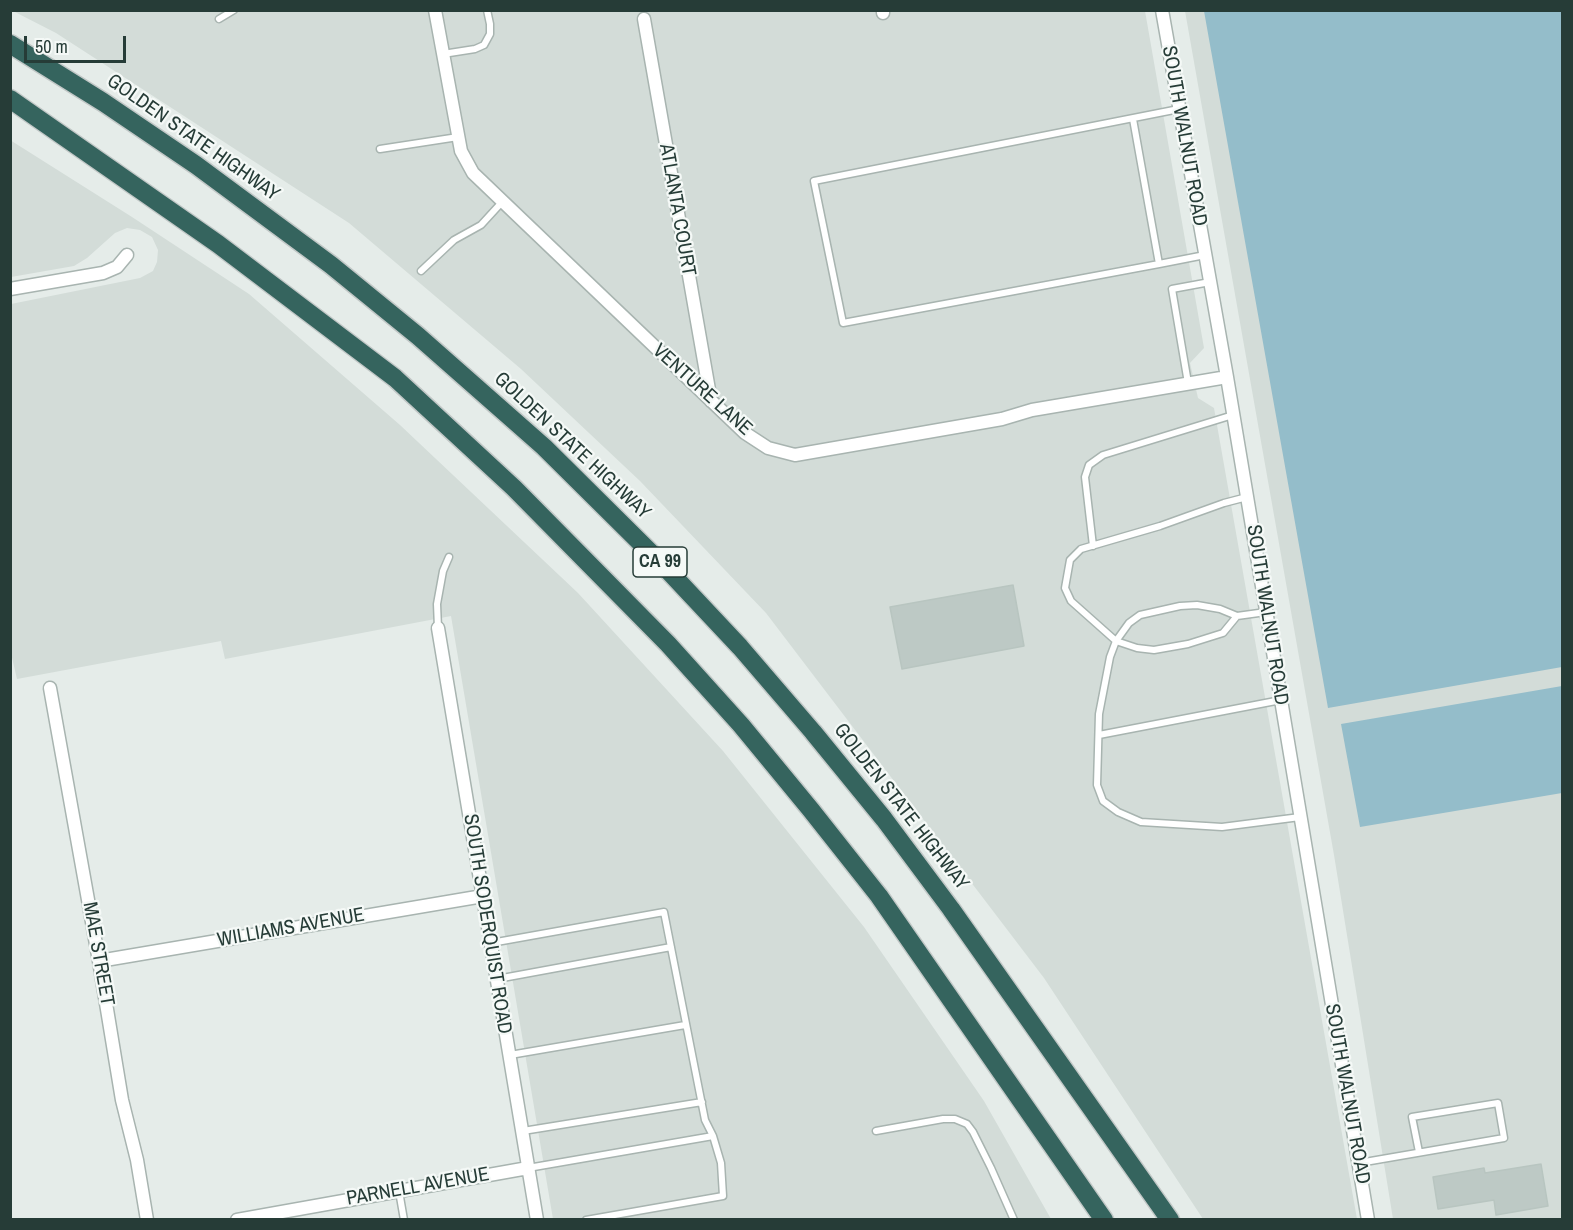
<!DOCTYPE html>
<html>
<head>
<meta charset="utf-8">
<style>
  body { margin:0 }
  #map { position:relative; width:1573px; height:1230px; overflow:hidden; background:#e5ece9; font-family:"Archivo Narrow",sans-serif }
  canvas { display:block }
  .frame { position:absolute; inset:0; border:12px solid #263c37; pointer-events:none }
  .scale { position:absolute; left:24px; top:36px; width:102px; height:27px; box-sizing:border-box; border:3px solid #263c37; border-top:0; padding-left:8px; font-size:18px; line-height:21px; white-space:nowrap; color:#263c37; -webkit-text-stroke:4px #f5f9f7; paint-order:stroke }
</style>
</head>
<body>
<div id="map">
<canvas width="1573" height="1230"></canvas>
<div class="frame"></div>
<div class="scale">50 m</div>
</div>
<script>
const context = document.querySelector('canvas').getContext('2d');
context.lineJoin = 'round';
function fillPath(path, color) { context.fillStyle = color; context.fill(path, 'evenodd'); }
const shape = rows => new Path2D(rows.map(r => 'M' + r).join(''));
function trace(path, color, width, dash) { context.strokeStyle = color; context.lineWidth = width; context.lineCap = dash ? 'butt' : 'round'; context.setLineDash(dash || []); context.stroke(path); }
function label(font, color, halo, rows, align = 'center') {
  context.font = font + ' "Archivo Narrow",sans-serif'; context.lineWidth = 4.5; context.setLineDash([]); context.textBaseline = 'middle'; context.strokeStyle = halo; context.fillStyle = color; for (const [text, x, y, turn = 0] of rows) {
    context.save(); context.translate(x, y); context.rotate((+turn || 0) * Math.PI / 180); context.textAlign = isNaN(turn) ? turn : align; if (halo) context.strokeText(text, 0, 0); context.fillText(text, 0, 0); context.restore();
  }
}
fillPath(shape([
  [13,11,1145,11,1204,348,1190,363,1198,398,1214,408,1357,1219,1203,1219,1044,978,766,613,640,481,521,369,349,223,56,33],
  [1185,11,1562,11,1562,1219,1393,1219,1334,855],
  [10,140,132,217,249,294,400,425,578,593,723,751,864,927,984,1101,1051,1219,553,1219,451,616,225,659,221,641,17,679,10,649,11,304,140,278,153,271,157,262,158,250,152,237,140,230,127,228,115,233,87,258,74,266,11,277]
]), '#d3dcd8');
fillPath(shape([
  [1204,11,1562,11,1562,667,1328,708],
  [1562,686,1562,793,1360,827,1341,724]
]), '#94bdca');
const building = shape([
  [1013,585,1024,646,902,669,890,607,1013,585],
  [1541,1164,1548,1206,1496,1215,1494,1200,1438,1209,1433,1177,1484,1168,1485,1173,1541,1164]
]);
fillPath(building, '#bdc9c5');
trace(building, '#b8c5c0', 1.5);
const service = shape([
  [219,19,234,10],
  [443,54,475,49,484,45,490,34,490,24,487,10],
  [1133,119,1159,264,1205,255],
  [380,149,458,137],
  [1159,264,843,323,814,181,1179,109],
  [421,271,454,240,481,225,503,201],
  [1188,383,1172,289,1210,282],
  [1247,497,1224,503,1160,526,1081,549,1070,560,1065,588,1071,601,1116,641,1110,657,1099,714,1097,785,1103,801,1118,812,1141,822,1222,827,1300,817],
  [1093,546,1085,477,1089,465,1103,455,1233,415],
  [1237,616,1223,633,1188,644,1154,650,1137,648,1116,641,1129,623,1140,615,1180,606,1197,605,1220,609,1237,616,1266,612],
  [438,628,437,604,443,571,449,557],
  [1099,735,1281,700],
  [491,943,664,912,705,1120,713,1136],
  [497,979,671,947],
  [510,1055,685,1025],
  [523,1131,702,1102],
  [876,1131,943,1119,955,1119,967,1124,973,1132,991,1168,1014,1220],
  [1359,1163,1504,1138,1498,1103,1412,1117,1419,1152],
  [528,1168,713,1136,721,1163,723,1196,586,1220],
  [399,1191,404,1220]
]);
const minor = shape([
  [435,10,461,151,473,173,745,433,768,448,795,455,1002,419,1032,410,1227,377],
  [883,10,883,13],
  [1162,10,1227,377,1368,1220],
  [644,19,711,401],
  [10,289,103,273,117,267,127,255],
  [438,628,537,1220],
  [50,688,99,961,122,1100,137,1160,147,1220],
  [99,961,483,896],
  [237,1220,528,1168]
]);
const motorway = shape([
  [10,44,103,102,196,165,331,265,418,336,544,447,663,565,740,647,813,732,884,819,951,909,1170,1220],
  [10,99,218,244,395,378,514,488,668,644,741,725,811,810,879,896,1104,1220]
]);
trace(service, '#a8b4b0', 9);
trace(minor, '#a8b4b0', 15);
trace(motorway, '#c2c8c7', 21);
trace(service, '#fff', 6);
trace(minor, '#fff', 12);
trace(motorway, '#35645e', 18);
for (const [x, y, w] of [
  [660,562,54]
]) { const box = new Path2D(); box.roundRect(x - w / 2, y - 15, w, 30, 4.5); context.fillStyle = '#f5f9f7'; context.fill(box); trace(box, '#263c37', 1.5); }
label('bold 18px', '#263c37', null, [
  ["CA 99",660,562]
]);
label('20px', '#263c37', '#f5f9f7', [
  ["SOUTH WALNUT ROAD",1184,136,80],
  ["GOLDEN STATE HIGHWAY",193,138,35],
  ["ATLANTA COURT",677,210,80],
  ["VENTURE LANE",702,390,42],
  ["GOLDEN STATE HIGHWAY",572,446,43],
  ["SOUTH WALNUT ROAD",1267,615,81],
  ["GOLDEN STATE HIGHWAY",901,807,52],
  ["SOUTH SODERQUIST ROAD",487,924,81],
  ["WILLIAMS AVENUE",291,928,-10],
  ["MAE STREET",98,954,80],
  ["SOUTH WALNUT ROAD",1347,1094,80],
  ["PARNELL AVENUE",418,1187,-10]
]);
</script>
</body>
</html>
